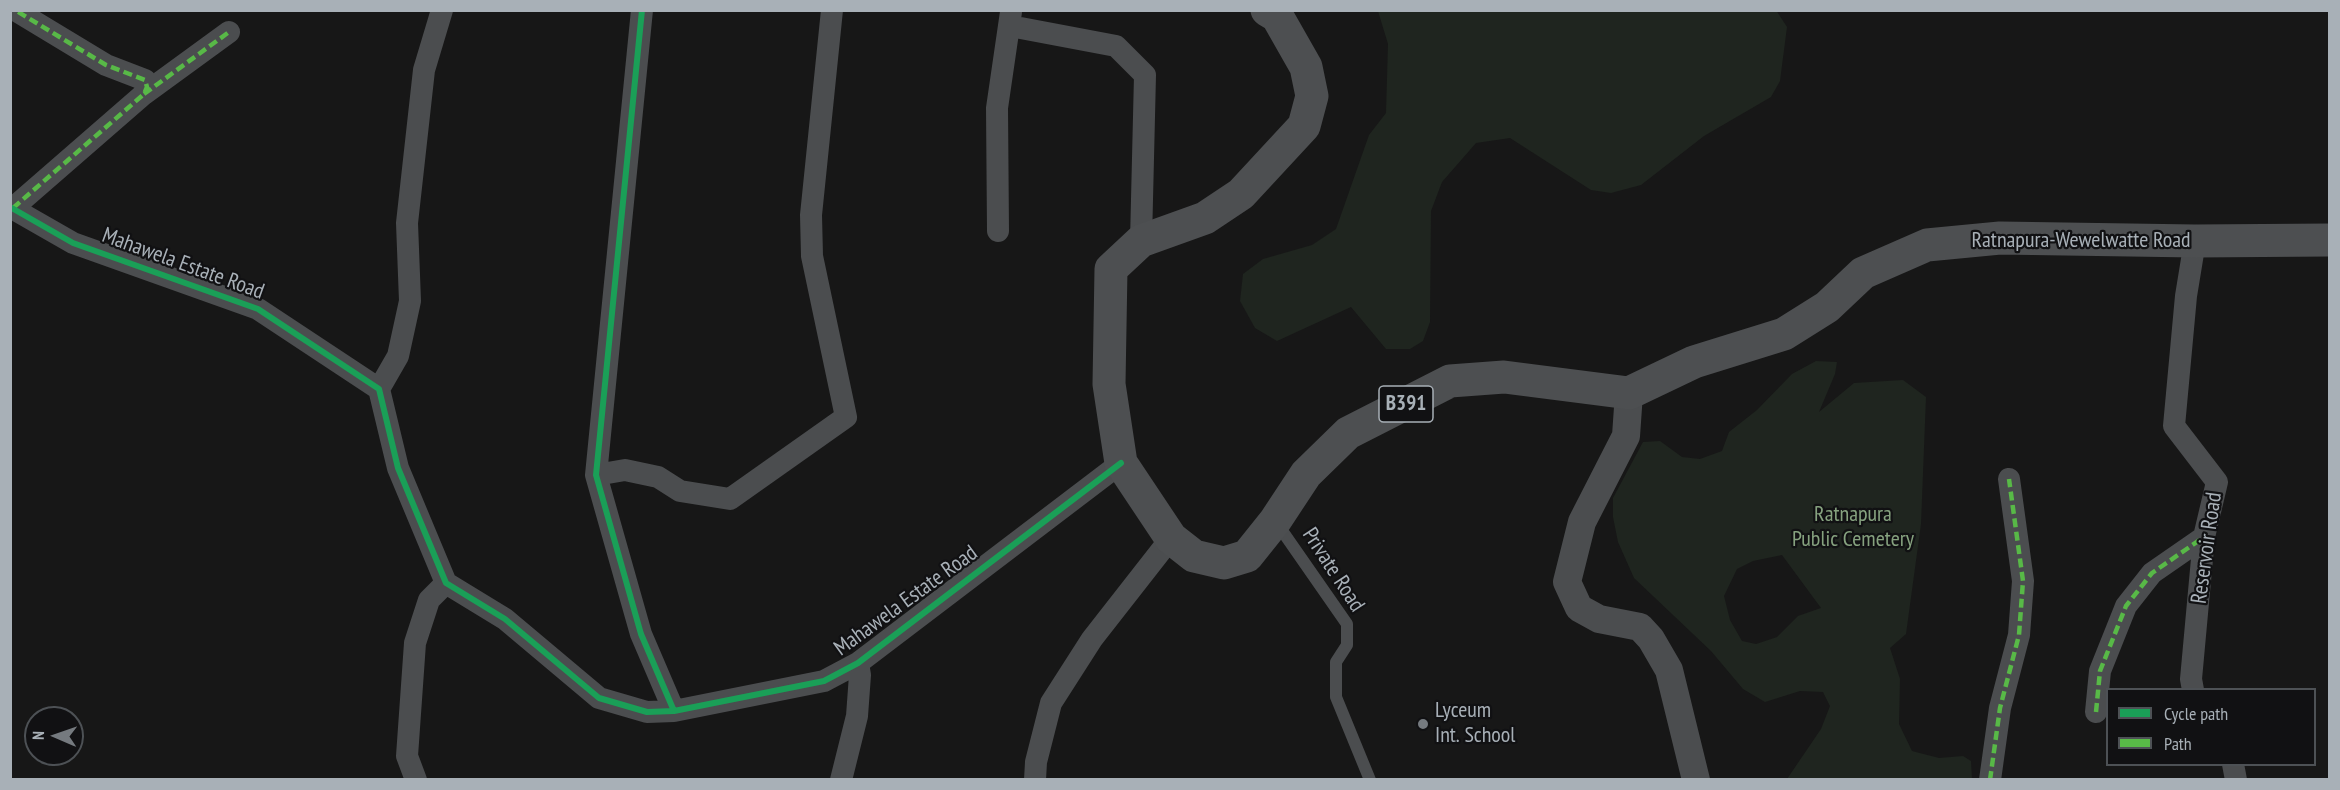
<!DOCTYPE html>
<html>
<head>
<meta charset="utf-8">
<style>
  body { margin:0 }
  #map { position:relative; width:2340px; height:790px; overflow:hidden; background:#171717; font-family:"PT Sans Narrow",sans-serif }
  canvas { display:block }
  .frame { position:absolute; inset:0; border:12px solid #a8b0b7; pointer-events:none }
  .legend { position:absolute; left:2106px; top:688px; width:210px; height:78px; box-sizing:border-box; background:#111113; border:2px solid #4d5155; margin:0; padding:8px 10px; list-style:none; font-size:18px; color:#a8b0b7 }
  .legend li { display:flex; align-items:center; gap:12px; height:30px }
  .legend b { width:30px; border:2px solid #4d5155 }
  .north { position:absolute; left:24px; top:706px; width:60px; height:60px; box-sizing:border-box; background:#111113; border:2px solid #4d5155; border-radius:50%; rotate:272deg; font-size:16px; font-weight:700; line-height:24px; text-align:center; color:#a8b0b7 }
  .north::after { content:''; display:block; margin:auto; width:21px; height:27px; background:#757a7f; clip-path:polygon(50% 0,100% 100%,50% 72%,0 100%) }
</style>
</head>
<body>
<div id="map">
<canvas width="2340" height="790"></canvas>
<div class="frame"></div>
<ul class="legend">
<li><b style="height:8px;background:#1a9f57"></b>Cycle path</li>
<li><b style="height:8px;background:#58b947"></b>Path</li>
</ul>
<div class="north">N</div>
</div>
<script>
const context = document.querySelector('canvas').getContext('2d');
context.lineJoin = 'round';
function fillPath(path, color) { context.fillStyle = color; context.fill(path, 'evenodd'); }
const shape = rows => new Path2D(rows.map(r => 'M' + r).join(''));
function trace(path, color, width, dash) { context.strokeStyle = color; context.lineWidth = width; context.lineCap = dash ? 'butt' : 'round'; context.setLineDash(dash || []); context.stroke(path); }
function label(font, color, halo, rows, align = 'center') {
  context.font = font + ' "PT Sans Narrow",sans-serif'; context.lineWidth = 4.5; context.setLineDash([]); context.textBaseline = 'middle'; context.strokeStyle = halo; context.fillStyle = color; for (const [text, x, y, turn = 0] of rows) {
    context.save(); context.translate(x, y); context.rotate((+turn || 0) * Math.PI / 180); context.textAlign = isNaN(turn) ? turn : align; if (halo) context.strokeText(text, 0, 0); context.fillText(text, 0, 0); context.restore();
  }
}
fillPath(shape([
  [1776,10,1787,27,1780,81,1771,97,1704,136,1641,185,1611,193,1591,190,1510,138,1476,143,1442,182,1431,211,1430,322,1423,341,1410,349,1386,349,1351,307,1277,341,1255,328,1240,301,1243,274,1263,259,1312,245,1336,229,1369,135,1386,113,1388,44,1378,11],
  [1816,361,1837,362,1835,374,1819,412,1854,383,1903,380,1926,397,1921,524,1906,634,1890,648,1900,679,1899,724,1912,751,1939,758,1963,756,1971,761,1972,779,1787,779,1821,729,1830,706,1823,692,1800,691,1765,702,1743,689,1711,651,1634,578,1618,542,1613,517,1613,498,1643,442,1660,441,1682,457,1700,459,1722,451,1729,432,1757,410,1792,374],
  [1782,555,1821,608,1798,616,1777,637,1756,644,1742,641,1730,620,1724,596,1737,569,1753,561]
]), '#1f251f');
trace(shape([
  [1276,522,1347,624,1347,645,1336,662,1336,697,1370,780]
]), '#4b4d4f', 12);
trace(shape([
  [642,10,596,475,641,634,674,711],
  [1010,26,1116,46,1145,75,1141,241],
  [144,94,229,32],
  [10,207,73,243,258,309,379,389,398,468,446,583,505,619,599,698,647,712,674,711,824,681,858,663,1121,463],
  [13,208,144,94,147,87,145,80,106,65,15,10],
  [998,231,997,108,1011,12],
  [379,389,398,356,410,301,407,223,424,70,442,10],
  [596,475,625,470,658,477,680,491,730,499,846,417,812,256,811,215,832,10],
  [2193,690,2191,679,2204,537,2217,482,2174,426,2186,296,2195,241],
  [2096,712,2100,671,2126,606,2152,573,2204,537],
  [2233,764,2236,780],
  [416,780,407,756,415,643,429,600,446,583],
  [841,780,857,716,860,675,858,663],
  [1035,780,1036,762,1051,703,1092,639,1171,538],
  [1990,780,2000,708,2019,635,2023,581,2009,479]
]), '#4b4d4f', 22);
trace(shape([
  [1629,393,1626,436,1582,522,1567,582,1579,608,1599,619,1640,627,1651,639,1669,670,1696,780]
]), '#4b4d4f', 28);
trace(shape([
  [1267,10,1277,16,1306,67,1312,96,1304,126,1241,194,1205,218,1141,241,1111,269,1109,384,1121,463,1171,538,1194,556,1224,563,1247,556,1275,521,1306,474,1348,433,1450,381,1504,377,1629,393,1694,362,1784,334,1827,307,1863,273,1927,245,2000,238,2195,241,2330,240]
]), '#4d4f51', 33);
trace(shape([
  [144,94,229,32],
  [13,208,144,94,147,87,145,80,106,65,15,10],
  [2096,712,2100,671,2126,606,2152,573,2204,537],
  [1990,780,2000,708,2019,635,2023,581,2009,479]
]), '#58b947', 4.5, [9, 4.5]);
trace(shape([
  [642,10,596,475,641,634,674,711],
  [10,207,73,243,258,309,379,389,398,468,446,583,505,619,599,698,647,712,674,711,824,681,858,663,1121,463]
]), '#1a9f57', 6);
for (const [x, y, r, color] of [
  [1423,724,6,"#757a7f"]
]) { const dot = new Path2D(); dot.arc(x, y, r, 0, 2 * Math.PI); context.fillStyle = color; context.fill(dot); trace(dot, '#111113', 2); }
for (const [x, y, w] of [
  [1406,404,54]
]) { const box = new Path2D(); box.roundRect(x - w / 2, y - 18, w, 36, 4.5); context.fillStyle = '#111113'; context.fill(box); trace(box, '#a8b0b7', 1.5); }
label('bold 21px', '#a8b0b7', null, [
  ["B391",1406,404]
]);
label('22px', '#a8b0b7', '#111113', [
  ["Ratnapura-Wewelwatte Road",2081,241],
  ["Mahawela Estate Road",183,264,20],
  ["Reservoir Road",2207,548,-82],
  ["Private Road",1333,570,57],
  ["Mahawela Estate Road",906,601,-36]
]);
label('22px', '#86a27f', '#111113', [
  ["Ratnapura",1853,515],
  ["Public Cemetery",1853,540]
]);
label('22px', '#a8b0b7', '#111113', [
  ["Lyceum",1435,711],
  ["Int. School",1435,736]
], 'left');
</script>
</body>
</html>
